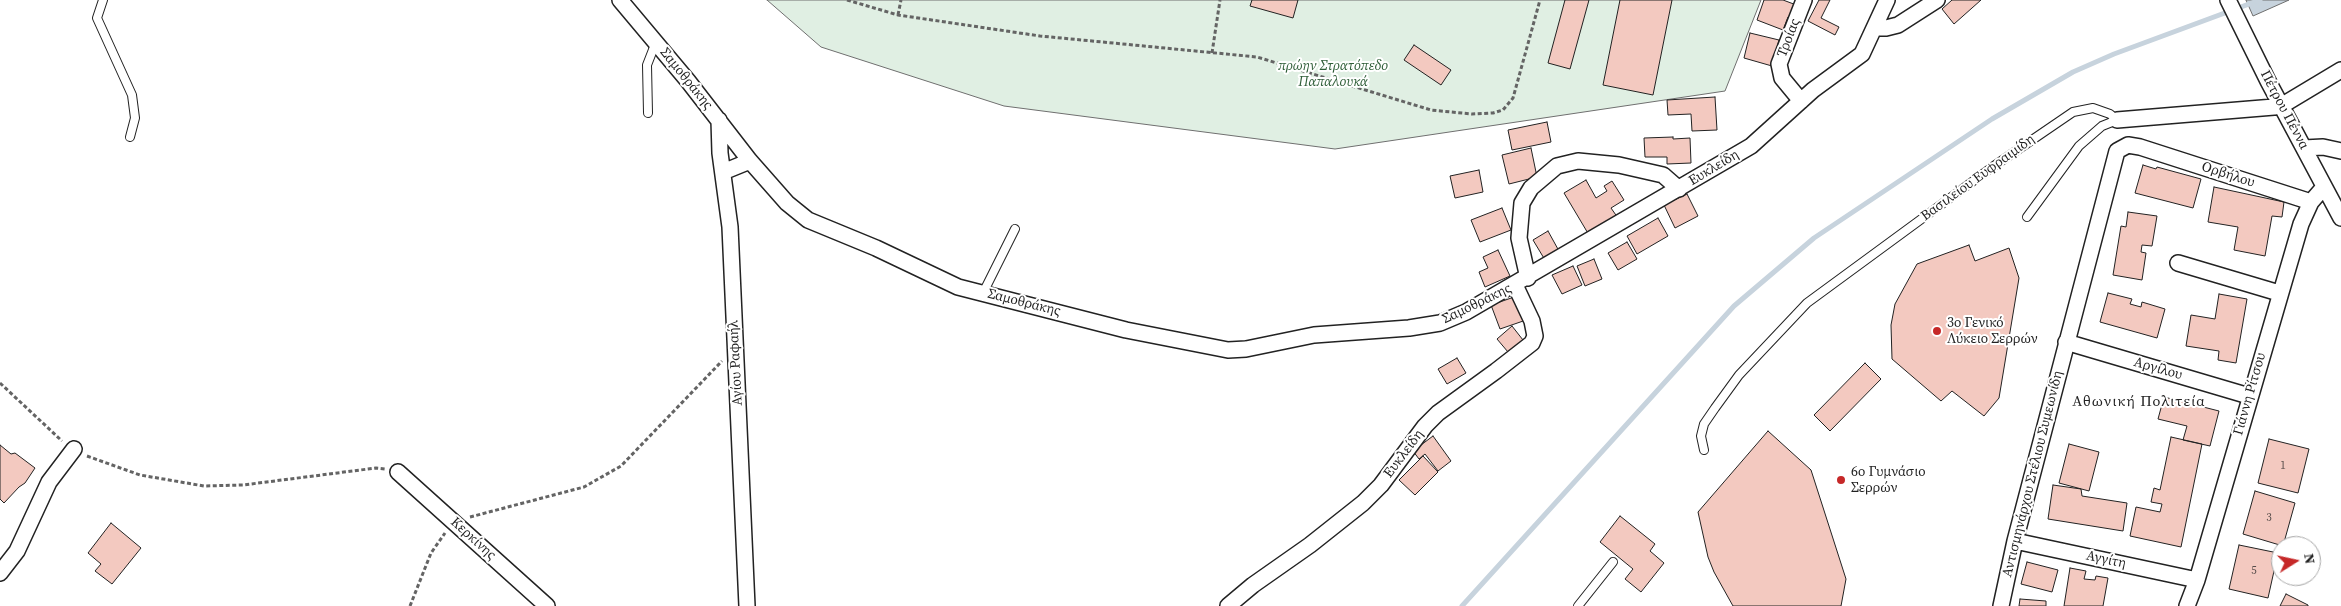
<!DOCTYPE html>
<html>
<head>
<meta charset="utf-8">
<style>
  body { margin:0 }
  #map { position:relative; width:2341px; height:606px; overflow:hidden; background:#fff; font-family:"Source Serif 4",serif }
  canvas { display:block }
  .north { position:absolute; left:2271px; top:536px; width:50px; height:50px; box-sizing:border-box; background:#fff; border:1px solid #a7a7a7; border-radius:50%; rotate:80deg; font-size:14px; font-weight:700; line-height:20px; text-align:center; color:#222 }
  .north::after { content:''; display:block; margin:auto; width:18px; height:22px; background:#c62828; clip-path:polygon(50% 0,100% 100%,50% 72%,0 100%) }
</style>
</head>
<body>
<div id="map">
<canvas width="2341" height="606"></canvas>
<div class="north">N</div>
</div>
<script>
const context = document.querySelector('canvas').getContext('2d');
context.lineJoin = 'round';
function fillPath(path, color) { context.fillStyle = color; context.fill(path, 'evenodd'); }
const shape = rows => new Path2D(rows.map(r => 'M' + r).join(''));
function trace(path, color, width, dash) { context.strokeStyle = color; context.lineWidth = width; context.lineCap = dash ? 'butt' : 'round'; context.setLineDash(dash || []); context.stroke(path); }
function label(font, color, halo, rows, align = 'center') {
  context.font = font + ' "Source Serif 4",serif'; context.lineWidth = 4; context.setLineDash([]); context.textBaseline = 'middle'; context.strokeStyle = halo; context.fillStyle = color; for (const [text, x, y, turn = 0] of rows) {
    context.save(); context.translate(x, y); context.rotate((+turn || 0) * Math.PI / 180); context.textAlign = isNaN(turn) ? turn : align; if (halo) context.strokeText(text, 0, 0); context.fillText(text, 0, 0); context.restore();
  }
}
const green = shape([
  [767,0,1761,0,1725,91,1335,149,1004,106,821,47,767,0]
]);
fillPath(green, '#e0efe3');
trace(green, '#6f6f6f', 1);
const water = shape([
  [2246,0,2289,0,2253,16,2246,0]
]);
fillPath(water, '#c7d3dd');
trace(water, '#6f6f6f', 1);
trace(shape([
  [1462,606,1734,306,1814,238,1992,119,2073,72,2114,54,2260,0]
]), '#c7d3dd', 5);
const building = shape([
  [1252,0,1298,0,1293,18,1250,6,1252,0],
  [1565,0,1589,0,1570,69,1548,63,1565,0],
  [1620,0,1672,0,1653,95,1603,85,1620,0],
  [1764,0,1783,0,1799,6,1794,19,1788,17,1783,30,1757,20,1764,0],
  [1819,0,1830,0,1821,18,1839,27,1835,35,1808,21,1819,0],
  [1952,0,1981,0,1954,24,1942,9,1952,0],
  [1750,33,1779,40,1772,66,1744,58,1750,33],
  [1414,45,1451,70,1441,85,1404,60,1414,45],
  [1715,97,1717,130,1692,131,1691,114,1668,115,1667,100,1715,97],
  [1547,122,1551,142,1512,150,1508,130,1547,122],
  [1673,137,1673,139,1690,138,1691,163,1667,164,1667,157,1645,157,1644,138,1673,137],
  [1531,148,1537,177,1509,184,1502,155,1531,148],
  [2143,165,2156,169,2157,167,2201,179,2193,208,2135,193,2143,165],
  [1479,170,1483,192,1455,198,1450,176,1479,170],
  [1586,180,1596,198,1607,191,1604,186,1612,181,1624,200,1611,208,1618,218,1589,235,1564,193,1586,180],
  [2214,187,2284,202,2282,217,2272,216,2265,256,2234,250,2238,227,2208,222,2214,187],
  [1687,194,1698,216,1675,228,1664,205,1687,194],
  [1502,208,1511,230,1480,242,1471,220,1502,208],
  [2128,212,2157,216,2152,246,2142,245,2141,252,2146,253,2142,280,2113,275,2121,226,2126,227,2128,212],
  [1658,218,1668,236,1637,254,1627,236,1658,218],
  [1548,231,1559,251,1545,260,1533,240,1548,231],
  [1627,242,1637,259,1618,270,1608,253,1627,242],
  [1969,245,1975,261,2009,248,2019,278,1999,398,1984,416,1952,391,1941,401,1892,359,1891,325,1895,304,1917,264,1969,245],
  [1498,250,1510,276,1485,287,1479,272,1488,268,1483,257,1498,250],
  [1594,259,1602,279,1585,286,1577,266,1594,259],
  [1573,266,1582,285,1562,294,1552,275,1573,266],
  [2108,293,2132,299,2130,304,2141,307,2142,302,2165,309,2157,338,2100,322,2108,293],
  [2219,294,2247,299,2236,363,2218,360,2219,351,2186,346,2191,315,2215,319,2219,294],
  [1520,295,1529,319,1500,329,1491,305,1520,295],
  [1512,326,1523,340,1508,352,1497,339,1512,326],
  [1457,358,1466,373,1447,384,1438,369,1457,358],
  [1865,363,1881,379,1830,431,1814,415,1865,363],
  [2164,397,2219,411,2210,446,2183,440,2187,426,2158,419,2164,397],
  [1768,431,1811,470,1846,579,1841,606,1733,606,1714,572,1708,557,1698,512,1768,431],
  [1433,436,1451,461,1438,471,1425,454,1419,459,1413,451,1433,436],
  [2171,437,2202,444,2181,547,2130,536,2136,507,2160,512,2162,504,2151,502,2154,488,2160,490,2171,437],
  [2269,439,2309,449,2298,493,2258,483,2269,439],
  [2069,444,2099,452,2089,491,2059,483,2069,444],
  [0,445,11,454,15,453,35,468,25,483,19,487,4,503,0,499,0,445],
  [1423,456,1438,472,1415,495,1399,480,1423,456],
  [2053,485,2081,489,2082,496,2127,503,2123,531,2048,519,2053,485],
  [2255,491,2295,503,2283,546,2243,534,2255,491],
  [1620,516,1655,544,1650,551,1664,563,1641,592,1625,579,1633,569,1600,542,1620,516],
  [111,523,141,548,112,584,95,571,101,564,88,553,111,523],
  [2239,545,2278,553,2268,598,2229,589,2239,545],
  [2027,562,2058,570,2052,592,2021,584,2027,562],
  [2070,568,2086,571,2084,579,2095,580,2096,576,2108,578,2103,606,2064,606,2070,568],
  [2286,594,2308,605,2308,606,2280,606,2286,594],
  [2020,599,2046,601,2046,606,2019,606,2020,599]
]);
fillPath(building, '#f3c9c0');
trace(building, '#222', 1);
const service = shape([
  [103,0,97,18,132,95,135,118,130,137],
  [648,113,647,65,656,42],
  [2027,217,2079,146,2102,126,2117,120],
  [983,293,1015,229],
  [1704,450,1701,436,1704,424,1715,408,1739,375,1807,303,1991,168,2073,112,2093,108,2110,114,2117,120],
  [1578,606,1613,562]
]);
const minor = shape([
  [620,0,688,81,750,161,787,203,808,220,876,248,958,287,1126,330,1228,350,1246,349,1314,335,1409,328,1440,323,1466,312,1751,146,1813,90,1862,54,1887,0],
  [2228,0,2268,81,2341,218],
  [1875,28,1886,28,1898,25,1937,0],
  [1801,101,1782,78,1779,64,1804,0],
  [719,120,720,153,730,227,747,606],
  [2117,120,2274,107,2281,106,2341,70],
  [2304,148,2323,147,2341,151],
  [723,172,750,161],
  [2178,263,2279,293],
  [1528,278,1519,238,1522,203,1531,188,1557,166,1578,161,1619,165,1663,175,1679,189],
  [2066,342,2249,396],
  [398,472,547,606],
  [2015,541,2197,580],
  [0,573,17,551,49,482,74,449],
  [1228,606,1253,585,1310,545,1363,503,1381,485,1425,426,1438,413,1496,371,1532,343,1535,336,1532,321,1515,285],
  [2001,606,2015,541,2117,151,2128,145,2140,147,2311,202],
  [2187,606,2197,580,2301,224,2311,202,2324,187]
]);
trace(service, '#222', 10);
trace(minor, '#222', 18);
trace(shape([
  [847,0,898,15,1040,36,1257,57,1431,110,1472,114,1493,113,1503,110,1513,98,1540,0],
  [898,15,901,0],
  [1212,53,1220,0],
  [0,383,62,441],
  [87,456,140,475,204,486,243,485,376,468,385,469],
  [470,517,584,487,621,466,722,361],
  [410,606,431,553,445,533]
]), '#646464', 3, [4, 2.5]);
trace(service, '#fff', 8);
trace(minor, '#fff', 15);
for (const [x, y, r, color] of [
  [1937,331,5,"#c62828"],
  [1841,480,5,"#c62828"]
]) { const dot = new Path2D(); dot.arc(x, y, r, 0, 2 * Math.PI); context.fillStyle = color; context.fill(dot); trace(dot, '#fff', 2); }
label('11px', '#564c4a', null, [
  ["1",2283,466],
  ["3",2269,518],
  ["5",2254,571]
]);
label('14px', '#222', '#fff', [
  ["Τροίας",1789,38,-69],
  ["Σαμοθράκης",686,79,51],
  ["Πέτρου Πέννα",2284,110,62],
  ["Ευκλείδη",1714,168,-31],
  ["Ορβήλου",2228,175,18],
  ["Βασιλείου Ευφραιμίδη",1978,178,-36],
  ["Σαμοθράκης",1024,303,14],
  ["Σαμοθράκης",1477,304,-26],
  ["Αγίου Ραφαήλ",736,363,-93],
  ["Αργίλου",2158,369,16],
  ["Γιάννη Ρίτσου",2250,394,-74],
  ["Ευκλείδη",1404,454,-53],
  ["Αντισμηνάρχου Στέλιου Συμεωνίδη",2033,474,-76],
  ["Κερκίνης",473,539,42],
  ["Αγγίτη",2106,560,12]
]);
label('italic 14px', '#2f5e38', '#fff', [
  ["πρώην Στρατόπεδο",1333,66],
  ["Παπαλουκά",1333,82]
]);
label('14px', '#222', '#fff', [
  ["3ο Γενικό",1947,323],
  ["Λύκειο Σερρών",1947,339],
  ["6ο Γυμνάσιο",1851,472],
  ["Σερρών",1851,488]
], 'left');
context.letterSpacing = '1px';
label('15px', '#222', '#fff', [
  ["Αθωνική Πολιτεία",2139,402]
]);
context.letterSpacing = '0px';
</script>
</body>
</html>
